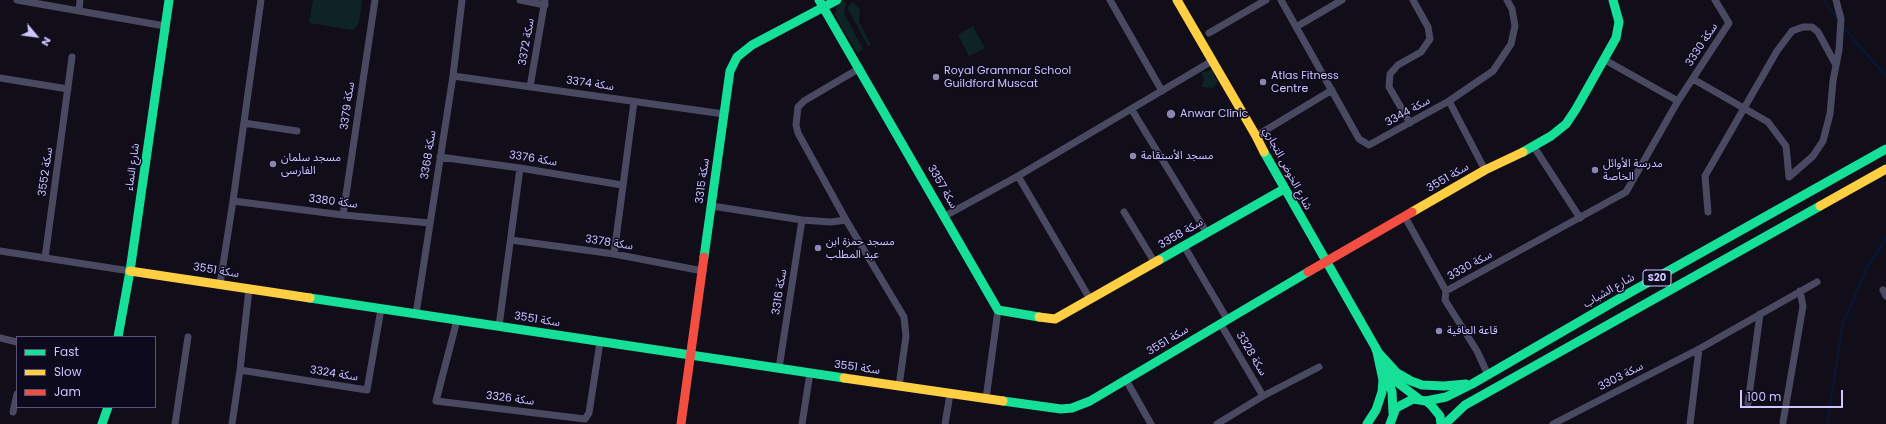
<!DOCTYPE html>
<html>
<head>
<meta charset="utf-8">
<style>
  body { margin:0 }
  #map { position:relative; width:1886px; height:424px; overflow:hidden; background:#110e19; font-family:Poppins,sans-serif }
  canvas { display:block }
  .legend { position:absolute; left:16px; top:336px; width:140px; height:72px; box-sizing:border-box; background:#0e0a1d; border:1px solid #5a5577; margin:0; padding:5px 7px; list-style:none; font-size:12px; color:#cdc6ff }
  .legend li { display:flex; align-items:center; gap:8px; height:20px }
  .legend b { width:20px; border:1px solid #5a5577 }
  .north { position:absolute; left:16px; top:16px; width:40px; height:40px; -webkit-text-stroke:3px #0e0a1d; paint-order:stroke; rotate:119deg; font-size:11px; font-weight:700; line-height:16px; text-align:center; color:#cdc6ff }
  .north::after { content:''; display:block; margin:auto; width:14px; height:18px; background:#cdc6ff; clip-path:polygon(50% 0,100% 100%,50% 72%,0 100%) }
  .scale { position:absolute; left:1740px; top:390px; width:103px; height:18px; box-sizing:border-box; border:2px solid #cdc6ff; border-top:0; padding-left:5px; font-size:12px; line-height:14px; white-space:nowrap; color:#cdc6ff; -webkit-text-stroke:3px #0e0a1d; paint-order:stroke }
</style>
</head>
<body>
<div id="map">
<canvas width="1886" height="424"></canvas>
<ul class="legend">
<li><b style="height:5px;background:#16e098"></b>Fast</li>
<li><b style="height:5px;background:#ffcf43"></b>Slow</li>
<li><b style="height:5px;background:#f24e42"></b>Jam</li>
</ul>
<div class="north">N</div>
<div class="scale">100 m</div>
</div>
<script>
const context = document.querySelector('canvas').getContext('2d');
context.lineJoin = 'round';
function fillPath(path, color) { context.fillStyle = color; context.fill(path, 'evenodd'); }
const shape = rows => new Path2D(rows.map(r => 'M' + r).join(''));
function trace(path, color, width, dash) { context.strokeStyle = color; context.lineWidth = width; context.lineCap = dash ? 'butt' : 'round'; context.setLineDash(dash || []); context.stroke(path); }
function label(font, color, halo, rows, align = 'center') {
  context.font = font + ' Poppins,"Noto Sans Arabic",sans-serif'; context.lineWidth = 3; context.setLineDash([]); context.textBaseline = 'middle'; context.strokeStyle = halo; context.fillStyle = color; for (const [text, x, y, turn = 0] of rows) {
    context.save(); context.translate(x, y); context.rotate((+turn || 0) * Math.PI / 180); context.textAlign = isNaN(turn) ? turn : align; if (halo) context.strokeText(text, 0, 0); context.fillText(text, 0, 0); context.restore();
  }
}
fillPath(shape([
  [313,0,362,0,359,23,353,30,309,23],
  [844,0,846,3,844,11,845,15,863,49,857,53,835,15,837,6],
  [853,2,860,9,859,22,871,45,868,46,848,9,848,7],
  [973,26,985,48,969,56,958,35],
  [1211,70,1214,71,1214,76,1218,81,1213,88,1202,87,1204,79,1201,73]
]), '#0e2424');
trace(shape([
  [1824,0,1838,20],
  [1843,27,1886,76],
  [1827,424,1843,323,1868,266,1886,238]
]), '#071837', 2);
trace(shape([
  [17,0,165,26],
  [520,0,545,5],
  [1110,0,1162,91],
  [1281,0,1359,139,1369,145,1449,101,1493,71,1511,44,1515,26,1512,9,1507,0],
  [79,11,80,0],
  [1296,27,1342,0],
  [1209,33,1266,0],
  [1605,60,1678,101],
  [860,68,804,101,798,107,796,125,798,133,846,220,904,317,906,336,899,386],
  [453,76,724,114],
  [0,78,68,89],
  [1693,79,1768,122,1786,146,1789,177,1813,156,1823,141,1830,114,1833,81,1839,50,1841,19,1836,0],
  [530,87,545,0],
  [1449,101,1485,170],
  [1132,110,1207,233],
  [244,123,297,131],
  [1410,123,1389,87,1390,74,1398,65,1421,52,1430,39,1428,27,1413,0],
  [1256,136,1332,90],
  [1534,147,1580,218],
  [440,157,520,168,622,185],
  [1018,176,1090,299],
  [233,201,343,215,430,223],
  [712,206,802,220,831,222,846,220],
  [1124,212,1155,263],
  [1708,212,1705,176,1777,51,1792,31,1803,27,1812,27,1818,32,1836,65],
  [343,215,375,0],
  [945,216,1018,176,1212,61],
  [1405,217,1446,291],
  [511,240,614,254,703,271],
  [1184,246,1227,319],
  [0,251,130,271],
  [614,254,634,102],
  [45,258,72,57],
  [220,284,233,201,261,0],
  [1883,290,1886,296],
  [1446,291,1626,192,1678,101,1729,23,1715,0],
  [1446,291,1445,300,1477,351,1488,375],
  [416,314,453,76,462,0],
  [457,320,436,401,585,419,589,413,600,342],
  [1220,323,1263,396],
  [499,326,520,168],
  [0,338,17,342],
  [779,368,802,220],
  [240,370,367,390,381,309],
  [1126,380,1151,424],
  [986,399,998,310],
  [1748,403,1760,314],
  [13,412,17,394],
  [1783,422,1803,306,1800,291],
  [175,424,188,337],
  [232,424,240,370,249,289],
  [802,424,810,373],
  [945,424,950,394],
  [1217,424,1263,396,1319,367],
  [1553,424,1699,349,1817,282],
  [1690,424,1699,349]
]), '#4a4962', 7);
trace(shape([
  [819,0,998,310,1039,317],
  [1264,152,1394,380,1419,399],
  [1523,152,1551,136,1566,124,1576,109,1616,38,1619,22,1613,0],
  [704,257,730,71,737,57,752,45,837,0],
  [1159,260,1284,189],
  [310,298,844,378],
  [118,337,130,271,169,0],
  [1376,350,1397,373,1411,381,1422,385,1444,386,1466,384],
  [1386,374,1392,392,1393,413],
  [1003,401,1061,409,1072,408,1090,401,1308,272],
  [1426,401,1446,397,1472,384,1622,297,1886,149],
  [102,424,108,407],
  [1367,424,1376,410,1382,392,1383,380,1377,352],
  [1390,424,1396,408,1413,399,1426,401,1431,405,1440,416,1441,424],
  [1445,424,1465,405,1820,206]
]), '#16e098', 9);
trace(shape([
  [1177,0,1256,136,1264,152],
  [1820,206,1886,169],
  [1412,212,1485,170,1523,152],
  [130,271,310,298],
  [1039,317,1055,319,1159,260],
  [844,378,1003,401]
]), '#ffcf43', 9);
trace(shape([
  [1308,272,1412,212],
  [681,424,704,257]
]), '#f24e42', 9);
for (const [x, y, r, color] of [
  [936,77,4,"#8b86ae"],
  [1263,82,4,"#8b86ae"],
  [1171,114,5,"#8b86ae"],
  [1133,156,4,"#8b86ae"],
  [273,164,4,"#8b86ae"],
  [1595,170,4,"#8b86ae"],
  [818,248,4,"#8b86ae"],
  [1439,331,4,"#8b86ae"]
]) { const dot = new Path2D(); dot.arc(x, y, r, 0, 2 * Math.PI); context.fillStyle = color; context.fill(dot); trace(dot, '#0e0a1d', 1.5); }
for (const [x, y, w] of [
  [1657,278,28]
]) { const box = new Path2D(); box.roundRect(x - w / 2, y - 8, w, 16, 3); context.fillStyle = '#0e0a1d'; context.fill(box); trace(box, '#cdc6ff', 1); }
label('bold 10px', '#cdc6ff', null, [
  ["S20",1657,278]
]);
label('11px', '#cdc6ff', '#0e0a1d', [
  ["سكة 3372",527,42,-80],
  ["سكة 3330",1702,45,-57],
  ["سكة 3374",590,84,8],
  ["سكة 3379",348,106,-82],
  ["سكة 3344",1408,112,-29],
  ["سكة 3368",429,155,-81],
  ["سكة 3376",533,159,9],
  ["شارع النماء",133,167,-82],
  ["شارع الخوض التجاري",1287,169,62],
  ["سكة 3552",46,172,-82],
  ["سكة 3551",1448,178,-30],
  ["سكة 3315",703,181,-82],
  ["سكة 3357",942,187,60],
  ["سكة 3380",333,202,7],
  ["سكة 3358",1181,234,-30],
  ["سكة 3378",609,243,9],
  ["سكة 3330",1470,266,-29],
  ["سكة 3551",216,271,9],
  ["شارع الشباب",1609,291,-30],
  ["سكة 3316",780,292,-81],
  ["سكة 3551",537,320,9],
  ["سكة 3551",1168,341,-31],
  ["سكة 3328",1251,354,59],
  ["سكة 3551",857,368,8],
  ["سكة 3324",334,374,9],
  ["سكة 3303",1621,377,-27],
  ["سكة 3326",510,399,7]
]);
label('11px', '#cdc6ff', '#0e0a1d', [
  ["Royal Grammar School",944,71],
  ["Guildford Muscat",944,84],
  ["Atlas Fitness",1271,76],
  ["Centre",1271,89],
  ["Anwar Clinic",1180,114],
  ["مسجد الأستقامة",1141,156],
  ["مسجد سلمان",281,158],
  ["الفارسى",281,171],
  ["مدرسة الأوائل",1603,164],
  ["الخاصة",1603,177],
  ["مسجد حمزة ابن",826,242],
  ["عبد المطلب",826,255],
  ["قاعة العافية",1447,331]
], 'left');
</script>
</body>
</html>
